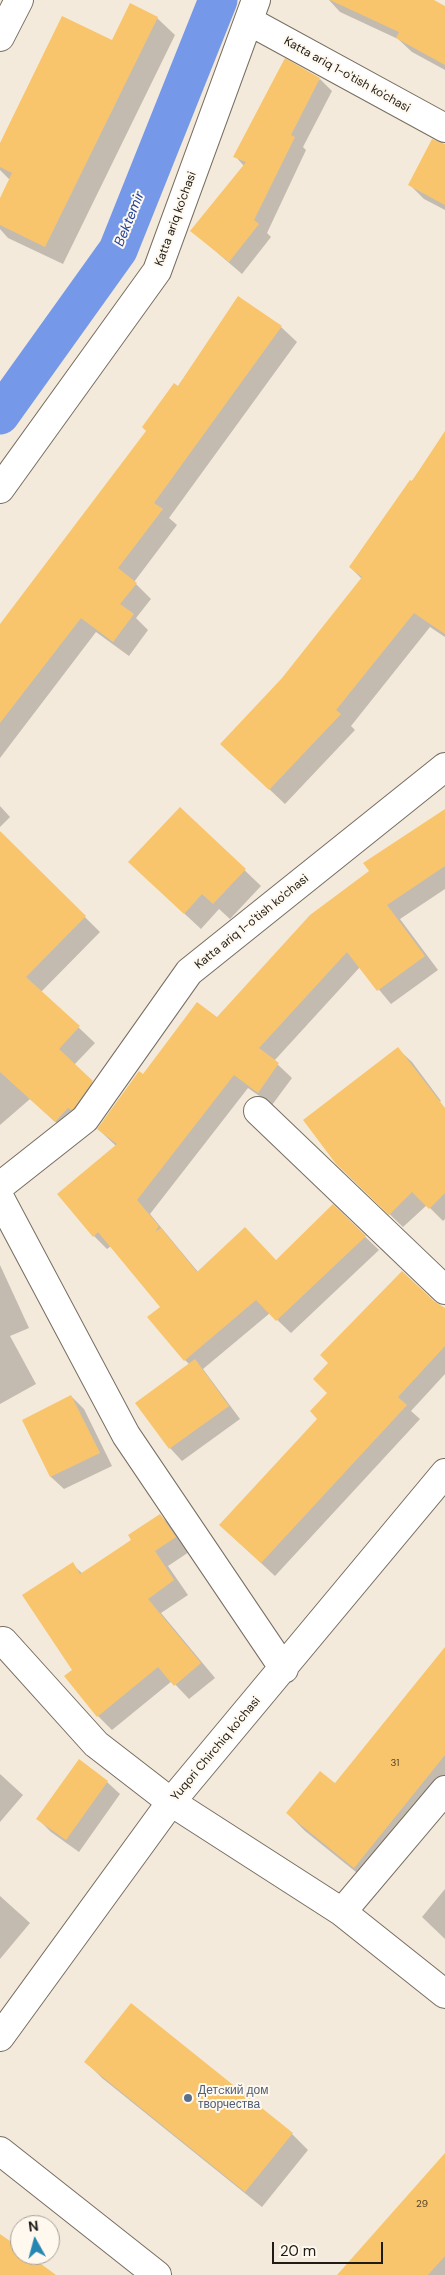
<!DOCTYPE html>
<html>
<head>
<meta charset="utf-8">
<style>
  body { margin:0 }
  #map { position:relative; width:445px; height:2275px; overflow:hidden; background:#f4eadb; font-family:"DM Sans",sans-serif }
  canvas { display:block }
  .north { position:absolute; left:10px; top:2215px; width:50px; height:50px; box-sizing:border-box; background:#fef8ef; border:1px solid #a5a098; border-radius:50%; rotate:353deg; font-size:14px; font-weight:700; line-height:20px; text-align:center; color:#1f1b16 }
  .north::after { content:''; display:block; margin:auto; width:18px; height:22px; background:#2686b1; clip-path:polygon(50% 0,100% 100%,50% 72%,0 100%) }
  .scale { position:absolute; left:272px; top:2242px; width:111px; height:22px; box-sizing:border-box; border:2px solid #1f1b16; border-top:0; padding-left:6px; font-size:15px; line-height:18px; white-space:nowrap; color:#1f1b16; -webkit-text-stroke:4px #fef8ef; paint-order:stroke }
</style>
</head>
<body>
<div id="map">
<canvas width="445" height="2275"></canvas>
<div class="north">N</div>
<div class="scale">20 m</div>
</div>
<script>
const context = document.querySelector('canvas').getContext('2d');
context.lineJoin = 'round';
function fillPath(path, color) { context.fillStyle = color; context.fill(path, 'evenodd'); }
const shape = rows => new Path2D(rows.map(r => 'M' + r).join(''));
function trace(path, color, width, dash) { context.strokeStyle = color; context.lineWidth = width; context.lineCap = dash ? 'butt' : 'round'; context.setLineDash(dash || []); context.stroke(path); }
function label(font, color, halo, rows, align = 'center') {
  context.font = font + ' "DM Sans",sans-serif'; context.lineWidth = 4; context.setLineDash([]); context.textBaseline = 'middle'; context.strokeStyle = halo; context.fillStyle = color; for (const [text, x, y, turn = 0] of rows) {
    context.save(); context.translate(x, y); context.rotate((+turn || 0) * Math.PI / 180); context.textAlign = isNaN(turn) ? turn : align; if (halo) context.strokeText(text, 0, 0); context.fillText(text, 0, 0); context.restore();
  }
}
fillPath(shape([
  [329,0,432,0,445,7,445,70,412,52,398,39,340,12],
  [157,18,175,35,63,264,8,238,0,229,0,201,10,180,0,170,0,146,112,42],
  [320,79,332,91,303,147,306,150,267,233,271,237,242,274,192,231,244,166,235,156],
  [445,145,445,210,424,199,409,184],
  [239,298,281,327,297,342,169,518,177,525,134,582,151,599,136,618,148,630,129,656,96,632,0,758,0,625,147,431],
  [445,435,445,637,430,627,351,726,355,730,285,804,237,759,283,678,362,579,350,567],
  [0,806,10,817,0,827],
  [180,808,261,886,230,919,219,909,201,929,146,878],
  [445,813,445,889,400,919,438,970,391,1004,360,967,274,1061,292,1078,272,1105,248,1088,150,1214,198,1272,276,1261,333,1206,379,1250,291,1333,270,1313,203,1369,240,1419,182,1461,170,1448,190,1365,185,1360,161,1307,111,1246,107,1249,94,1236,116,1146,98,1129,143,1076,217,1018],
  [0,833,100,932,41,992,95,1043,74,1065,107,1097,71,1136,30,1099,0,1125],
  [398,1049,412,1062,441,1101,432,1107,445,1120,445,1219,443,1221,427,1205,403,1227,352,1178],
  [0,1265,29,1328,10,1336,36,1384,0,1404],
  [433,1302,445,1309,445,1374,411,1411,420,1419,275,1576,234,1538,319,1419,329,1393],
  [71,1396,84,1409,112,1466,64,1489,51,1477,24,1420],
  [160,1515,174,1529,189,1552,168,1566,188,1595,161,1613,215,1678,189,1699,172,1681,112,1730,98,1716,73,1670,72,1564,83,1574,132,1540],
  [445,1649,445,1794,372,1885,305,1831,287,1813,335,1785],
  [0,1774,23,1795,0,1822],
  [107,1782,120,1794,79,1852,51,1832,38,1819],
  [445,1889,445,1939,422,1917],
  [0,1896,30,1923,0,1959],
  [131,2005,292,2134,308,2150,262,2207,102,2078,86,2062],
  [445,2154,445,2275,339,2275]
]), '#0003');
trace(shape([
  [0,415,118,250,218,0]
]), '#7599e8', 39);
fillPath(shape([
  [330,0,434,0,445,6,445,65,396,38,399,32],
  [130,3,158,17,45,247,0,225,0,198,12,173,0,167,0,143,62,16,112,40],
  [285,58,320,78,291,135,295,137,254,220,259,224,229,262,190,231,246,162,233,157],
  [432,139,445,144,445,205,408,185],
  [238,296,282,326,154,503,163,509,118,568,137,583,120,604,134,614,113,642,81,618,0,723,0,624,146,431,142,427,174,383,178,386],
  [445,431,445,634,414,613,336,710,341,714,269,790,220,744,282,678,362,577,349,567,410,480,412,481],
  [180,807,246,869,213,904,202,894,184,914,128,862],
  [445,809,445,866,387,905,425,956,377,991,347,952,259,1048,279,1063,258,1093,234,1075,137,1200,159,1226,155,1232,161,1228,197,1272,245,1227,276,1260,333,1204,366,1236,276,1321,256,1300,184,1361,147,1317,160,1307,98,1232,93,1237,57,1194,117,1144,97,1129,139,1071,143,1074,197,1002,217,1017,310,915,369,871,363,863],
  [0,831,86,916,26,977,80,1026,59,1049,93,1081,74,1108,71,1110,68,1108,55,1122,0,1072],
  [398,1047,445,1108,445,1193,429,1209,412,1192,389,1215,336,1164,303,1120],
  [402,1271,434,1301,445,1308,445,1346,398,1397,407,1405,261,1563,219,1525,317,1419,310,1411,327,1393,313,1379,328,1363,320,1355],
  [195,1359,229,1406,169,1449,135,1403],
  [71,1395,100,1453,50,1477,22,1420],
  [160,1514,176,1537,155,1551,174,1580,148,1599,201,1663,174,1686,158,1667,97,1717,64,1676,72,1670,22,1595,73,1562,80,1574,131,1540,128,1535],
  [445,1647,445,1755,354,1868,286,1813,320,1771,335,1783],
  [79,1759,108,1781,66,1840,36,1819],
  [131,2003,293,2133,245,2192,84,2062],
  [445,2153,445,2256,428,2275,337,2275],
  [0,2234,20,2248,20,2255,29,2255,56,2275,0,2275]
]), '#f9c56c');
const minor = shape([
  [249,21,445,128],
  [0,37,19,0],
  [0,489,157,271,256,0],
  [258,1111,445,1290],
  [0,1186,85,1119,189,972,445,767],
  [0,1198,126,1435,284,1669],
  [3,1641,96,1744,171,1802,342,1912,445,1994],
  [342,1912,445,1790],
  [0,2037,171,1802,445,1473],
  [0,2151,157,2275]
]);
trace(minor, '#776e61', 30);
trace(minor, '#fff', 28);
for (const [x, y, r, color] of [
  [188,2098,5,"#5c6f8a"]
]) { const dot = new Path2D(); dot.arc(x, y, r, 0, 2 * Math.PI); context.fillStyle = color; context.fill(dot); trace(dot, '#fef8ef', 2); }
label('10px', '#56462c', null, [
  ["31",395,1763],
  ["29",422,2204]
]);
label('12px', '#1f1b16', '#fef8ef', [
  ["Katta ariq 1-o'tish ko'chasi",347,75,29],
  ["Katta ariq ko'chasi",176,219,-70],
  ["Katta ariq 1-o'tish ko'chasi",252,922,-39],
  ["Yuqori Chirchiq ko'chasi",216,1749,-50]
]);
label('12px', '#4e5e75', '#fef8ef', [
  ["Детcкий дом",198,2091],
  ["творчества",198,2105]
], 'left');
label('italic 14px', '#1f429c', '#fef8ef', [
  ["Bektemir",130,219,-68]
]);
</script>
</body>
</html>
